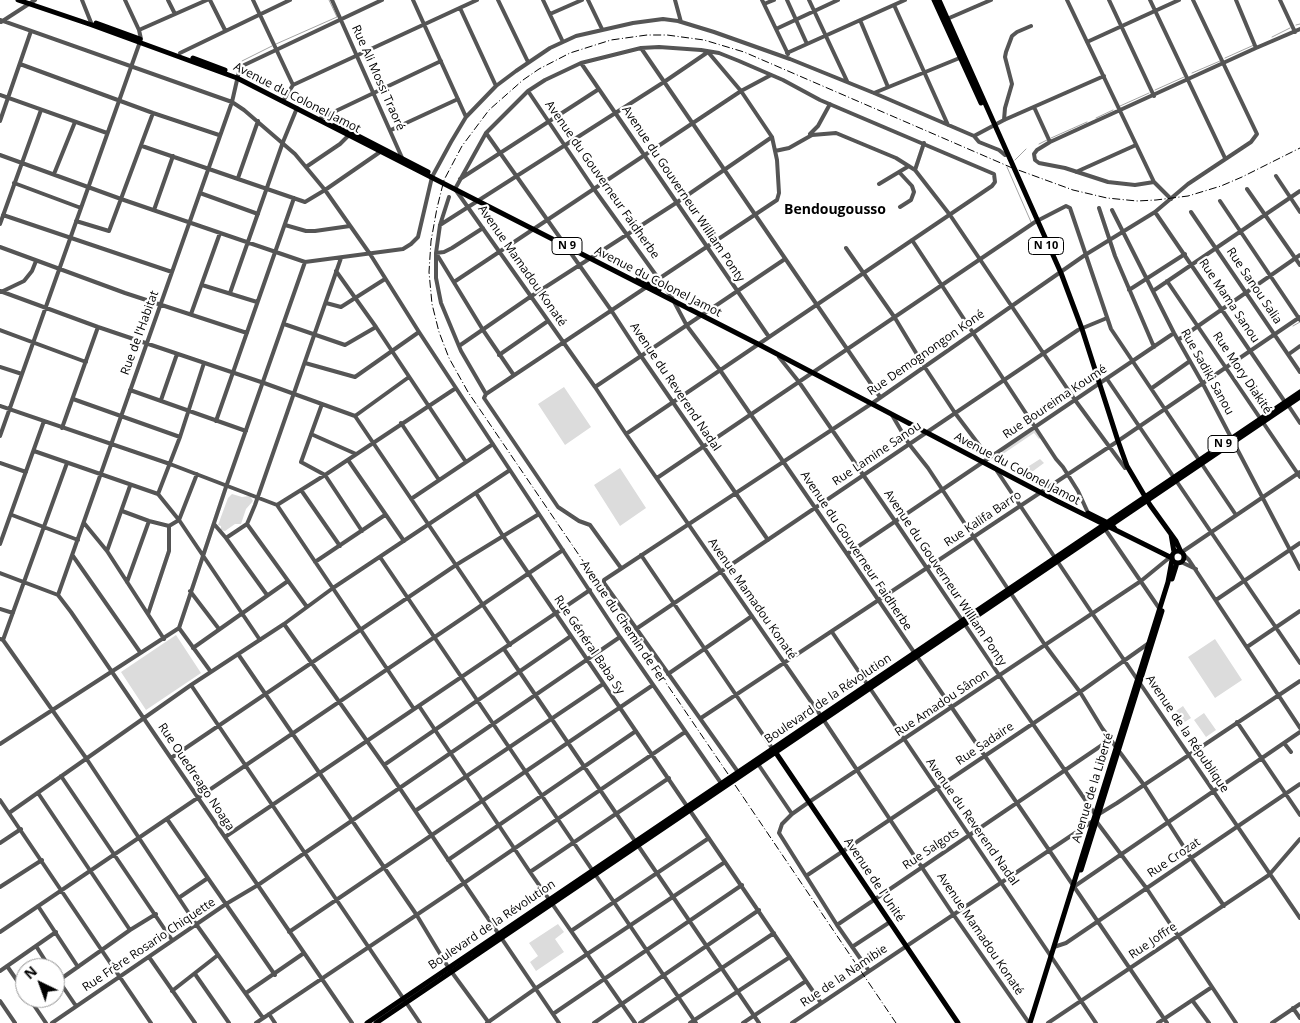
<!DOCTYPE html>
<html>
<head>
<meta charset="utf-8">
<style>
  body { margin:0 }
  #map { position:relative; width:1300px; height:1023px; overflow:hidden; background:#fff; font-family:"Open Sans",sans-serif }
  canvas { display:block }
  .north { position:absolute; left:15px; top:958px; width:50px; height:50px; box-sizing:border-box; background:#fff; border:1px solid #999; border-radius:50%; rotate:318deg; font-size:14px; font-weight:700; line-height:20px; text-align:center; color:#000 }
  .north::after { content:''; display:block; margin:auto; width:18px; height:22px; background:#000; clip-path:polygon(50% 0,100% 100%,50% 72%,0 100%) }
</style>
</head>
<body>
<div id="map">
<canvas width="1300" height="1023"></canvas>
<div class="north">N</div>
</div>
<script>
const context = document.querySelector('canvas').getContext('2d');
context.lineJoin = 'round';
function fillPath(path, color) { context.fillStyle = color; context.fill(path, 'evenodd'); }
const shape = rows => new Path2D(rows.map(r => 'M' + r).join(''));
function trace(path, color, width, dash) { context.strokeStyle = color; context.lineWidth = width; context.lineCap = dash ? 'butt' : 'round'; context.setLineDash(dash || []); context.stroke(path); }
function label(font, color, halo, rows, align = 'center') {
  context.font = font + ' "Open Sans",sans-serif'; context.lineWidth = 4.5; context.setLineDash([]); context.textBaseline = 'middle'; context.strokeStyle = halo; context.fillStyle = color; for (const [text, x, y, turn = 0] of rows) {
    context.save(); context.translate(x, y); context.rotate((+turn || 0) * Math.PI / 180); context.textAlign = isNaN(turn) ? turn : align; if (halo) context.strokeText(text, 0, 0); context.fillText(text, 0, 0); context.restore();
  }
}
fillPath(shape([
  [564,387,591,427,565,445,538,404],
  [1036,427,1042,437,1039,439,1034,433,997,458,995,454],
  [1040,459,1044,463,1025,477,1018,473],
  [620,468,646,508,620,526,594,485],
  [232,494,242,497,250,496,253,501,246,509,241,524,235,524,225,531,221,530,221,526,218,525,228,498],
  [176,635,201,673,146,710,121,672],
  [1215,639,1242,680,1215,698,1188,657],
  [1183,706,1191,718,1183,723,1176,711],
  [1204,713,1216,730,1206,737,1194,720],
  [558,924,564,932,555,939,564,952,536,971,530,962,538,956,529,943]
]), '#dcdcdc');
trace(shape([
  [1296,25,1300,24],
  [1272,37,1290,28],
  [276,44,337,17,329,0],
  [1225,58,1254,45],
  [242,61,272,46],
  [1192,73,1220,61],
  [1155,90,1184,77],
  [1120,106,1149,93],
  [1096,118,1113,110],
  [1051,138,1087,122],
  [1039,144,1047,140],
  [1015,160,1026,149],
  [1007,167,1031,222],
  [1293,326,1300,322]
]), '#a3a3a3', 1);
trace(shape([
  [82,0,92,25],
  [168,0,175,14],
  [210,0,225,30],
  [253,0,293,85],
  [332,0,403,160],
  [413,0,466,117],
  [498,0,528,62],
  [543,0,563,42],
  [588,0,602,29],
  [675,0,681,22],
  [762,0,788,54],
  [787,0,807,44],
  [809,0,847,81],
  [1067,0,1154,182,1171,199],
  [1109,0,1154,96],
  [1150,0,1225,158],
  [1236,0,1256,48],
  [1280,0,1295,32],
  [764,4,774,0],
  [894,5,948,125],
  [460,8,496,86],
  [550,14,582,0],
  [947,19,991,0],
  [0,20,232,102,244,110,295,154,325,190,370,254,419,332,620,637,721,783],
  [860,20,888,87],
  [1,22,35,0],
  [776,29,838,0],
  [139,30,207,0],
  [1087,42,1179,0],
  [641,48,880,397],
  [180,53,290,0],
  [787,53,905,0],
  [581,63,769,337],
  [20,64,153,113,219,135],
  [528,91,594,189,671,296,687,326,720,370,847,554,1167,1023],
  [874,93,962,57],
  [0,95,107,133],
  [283,101,293,85,477,0],
  [1034,107,1050,142],
  [319,119,441,61],
  [1004,120,1005,108,1012,84,1005,57,1006,52,1012,36,1017,32,1031,26],
  [0,121,31,31],
  [391,130,458,99],
  [486,133,611,310,641,356,768,540],
  [810,134,818,126,830,104],
  [974,136,1004,120,1104,76],
  [142,146,305,202,325,190,380,152],
  [775,151,789,148,812,135,836,133,896,158,915,170,950,215,1075,400,1125,468],
  [0,155,121,199,305,262,403,249,411,244,418,237,432,177,451,142,466,117,496,86,516,71,550,48,576,36,633,23,663,19,678,21,714,32,790,59,874,93,974,136,979,142,999,150,1005,155],
  [306,167,340,144,350,134],
  [915,170,924,143],
  [899,172,912,186,914,192,911,200,900,207],
  [1076,172,1136,145],
  [54,174,75,122],
  [1276,176,1300,212],
  [238,178,258,121],
  [460,179,599,89],
  [1154,182,1135,185,1108,182,1065,168,1039,163,1035,160,1034,154,1037,150,1050,142,1256,48,1300,29],
  [14,183,81,208],
  [879,184,909,166],
  [1247,189,1300,265],
  [200,193,258,214],
  [1220,201,1300,320],
  [1099,208,1115,256,1154,347],
  [154,210,173,156],
  [1112,210,1174,333,1203,384,1300,569],
  [1155,212,1285,402],
  [1191,212,1300,372],
  [3,215,172,272],
  [76,221,109,231,153,113],
  [0,224,41,110],
  [285,225,306,231,315,231,350,226],
  [440,225,664,82,708,52,741,91,772,137,777,160,779,193,777,200,486,394,461,351,441,303,436,278,436,253,440,225,449,197],
  [483,228,452,248,444,252,436,253,483,330,513,374],
  [912,240,1056,459,1063,467,1078,491,1089,515],
  [0,247,125,293,247,333],
  [846,248,895,318,924,366,955,413,989,458],
  [336,271,376,327,466,462],
  [1167,281,1300,477],
  [454,282,741,91,771,75],
  [202,285,257,302],
  [1129,290,1185,254],
  [0,291,98,327,264,383,355,416,510,645],
  [1153,291,1300,191],
  [1,292,24,281,32,271,36,261],
  [230,293,283,142,297,108],
  [326,303,341,307,385,279],
  [191,314,220,233],
  [284,324,345,345,376,327],
  [0,330,86,362],
  [1178,340,1300,255],
  [459,346,530,297,676,203,772,137],
  [1289,354,1300,346],
  [499,355,548,321],
  [779,357,799,382,895,521,997,672,1095,814,1099,814,1117,803,1300,681],
  [305,363,355,377,419,332],
  [0,367,22,374],
  [1107,379,1300,663],
  [595,387,785,259],
  [1152,388,1190,361],
  [130,390,246,431],
  [486,394,484,398,558,507,579,521,590,525,621,568],
  [73,399,180,437],
  [161,400,177,354],
  [322,404,301,462,325,475,362,531],
  [1288,405,1300,423],
  [0,406,170,464,277,505,414,709],
  [892,415,909,444,928,468,1045,645,1080,692,1102,728,1144,785,1191,858,1224,906],
  [355,416,409,377],
  [216,421,294,198],
  [401,423,439,480],
  [62,428,98,327],
  [311,434,356,454],
  [626,434,992,186,995,182,994,174,820,100,783,80,739,61,719,53,701,50,659,47,641,48,581,63,545,80,528,91,486,133,455,189,595,387,626,434,821,716,953,914,1029,1023],
  [0,436,141,39,139,30,125,0],
  [34,451,158,494,179,520,260,640],
  [348,460,404,541],
  [0,463,26,472],
  [997,471,1092,613,1300,918],
  [657,478,1035,222,1066,206,1070,208,1111,329,1236,515],
  [301,490,340,546],
  [476,493,503,536,821,1003],
  [158,494,180,437,204,363],
  [411,499,493,444],
  [277,505,325,475,456,388],
  [122,511,149,521,169,526],
  [12,515,78,540],
  [84,523,107,551,164,639],
  [214,524,226,538,267,595],
  [247,524,307,607],
  [1105,529,1159,608],
  [226,538,247,524,255,505,341,258],
  [0,544,44,421],
  [107,551,130,486],
  [1182,552,1300,472],
  [847,554,1174,333],
  [1183,554,1189,560,1300,728],
  [641,555,772,748],
  [73,556,140,652],
  [380,557,696,1023],
  [315,562,385,515],
  [1181,562,1196,569],
  [0,573,58,595,71,612,352,1023],
  [127,582,149,521],
  [190,591,219,629],
  [58,595,232,102,240,67,382,0],
  [1216,600,1300,543],
  [0,609,13,613],
  [148,614,169,551,169,526,179,520,197,474],
  [284,624,384,765,559,1023],
  [179,628,211,672],
  [636,629,1078,330,1107,318],
  [832,632,1096,1023],
  [0,639,3,640,86,758,196,924,263,1018],
  [3,640,67,463],
  [1247,647,1300,611],
  [193,648,288,581],
  [504,649,759,1023],
  [238,654,416,914,448,967,489,1023],
  [668,674,752,616],
  [191,685,420,1023],
  [419,706,530,872,635,1023],
  [701,718,1118,441,1300,317],
  [1237,722,1300,815],
  [1284,743,1291,752],
  [0,744,179,628,226,487,305,262],
  [171,758,456,565,539,514],
  [758,764,792,814],
  [384,765,571,636],
  [738,772,604,583,604,580,874,402,1085,255,1155,212,1188,184,1251,142,1257,134,1193,0],
  [61,776,172,940],
  [38,793,130,930],
  [0,800,151,1023],
  [415,811,603,684],
  [9,813,191,685,284,624,333,588,510,470],
  [167,819,275,975],
  [225,837,590,590],
  [0,843,21,829],
  [448,860,636,731],
  [530,872,669,778],
  [806,876,1080,692,1149,643],
  [0,887,42,860],
  [1072,888,1300,732],
  [180,897,208,878],
  [38,906,78,967],
  [837,925,1111,739],
  [571,931,709,838],
  [0,932,563,550],
  [289,932,653,685],
  [36,946,50,968],
  [852,947,890,922],
  [1054,947,1066,943,1300,784],
  [149,957,195,1023],
  [7,966,25,992],
  [0,971,56,932],
  [869,971,837,925,779,833,782,824,792,814,809,802,1141,581,1169,558],
  [195,974,229,1023],
  [55,975,76,1006],
  [55,983,130,930,156,914],
  [172,991,218,955],
  [246,993,304,953],
  [29,998,46,1023],
  [1192,1000,1209,1023],
  [0,1001,15,1023],
  [1293,1008,1300,1018],
  [269,1014,275,1023],
  [553,1014,742,885],
  [52,1023,226,904,258,885,620,637],
  [256,1023,464,883,685,732],
  [487,1023,535,989,725,862],
  [594,1023,759,910],
  [640,1023,774,933],
  [690,1023,790,957],
  [743,1023,806,981],
  [792,1023,1093,821,1097,822,1099,825,1147,889,1236,1023],
  [1048,1023,1269,875,1300,839],
  [1158,1023,1212,987],
  [1272,1023,1300,1004]
]), '#555', 4);
trace(shape([
  [18,0,92,25,237,78,758,344,1057,501,1172,558],
  [934,0,981,103],
  [939,0,1061,273,1082,329,1118,441,1127,466,1150,505,1176,541,1181,552],
  [96,23,140,39],
  [193,58,225,70],
  [335,124,428,172],
  [638,279,659,290],
  [1088,513,1112,525,1115,529],
  [1171,534,1174,552],
  '1172 557a6 6 0 1 1 12 0a6 6 0 1 1-12 0Z',
  [1172,579,1177,563],
  [774,750,958,1023],
  [1081,870,1162,611],
  [367,1023,1300,392],
  [376,1023,1300,397],
  [1030,1023,1168,582,1172,560]
]), '#000', 5);
trace(shape([
  [728,774,468,392,449,358,439,332,432,304,429,272,431,241,437,208,444,180,462,146,489,110,523,80,539,69,570,53,611,40,647,35,667,35,704,40,744,52,1010,167,1073,190,1107,198,1137,201,1156,200,1188,196,1221,186,1242,177,1300,148],
  [735,785,896,1023]
]), '#000', 1, [8, 2.5, 1, 2.5]);
for (const [x, y, w] of [
  [567,246,30],
  [1046,246,35],
  [1223,444,30]
]) { const box = new Path2D(); box.roundRect(x - w / 2, y - 8.5, w, 17, 4); context.fillStyle = '#fff'; context.fill(box); trace(box, '#000', 1); }
label('bold 11px', '#000', null, [
  ["N 9",567,246],
  ["N 10",1046,246],
  ["N 9",1223,444]
]);
label('12px', '#000', '#fff', [
  ["Rue Ali Mossi Traoré",378,78,66],
  ["Avenue du Colonel Jamot",297,98,27],
  ["Avenue du Gouverneur Faidherbe",602,180,55],
  ["Avenue du Gouverneur William Ponty",683,194,56],
  ["Avenue Mamadou Konaté",522,266,55],
  ["Avenue du Colonel Jamot",658,282,27],
  ["Rue Sanou Salia",1254,286,56],
  ["Rue Mama Sanou",1229,301,56],
  ["Rue de l'Habitat",140,333,-70],
  ["Rue Demognongon Koné",926,353,-35],
  ["Rue Sadiki Sanou",1207,372,61],
  ["Rue Mory Diakité",1242,373,56],
  ["Avenue du Reverend Nadal",675,387,56],
  ["Rue Boureima Koumé",1055,402,-34],
  ["Rue Lamine Sanou",877,454,-34],
  ["Avenue du Colonel Jamot",1017,469,28],
  ["Rue Kalifa Barro",983,519,-34],
  ["Avenue du Gouverneur Faidherbe",856,551,56],
  ["Avenue du Gouverneur William Ponty",945,578,56],
  ["Avenue Mamadou Konaté",752,599,55],
  ["Avenue du Chemin de Fer",623,622,56],
  ["Rue Général Baba Sy",589,645,56],
  ["Boulevard de la Révolution",828,699,-34],
  ["Rue Amadou Sânon",942,703,-34],
  ["Avenue de la République",1187,734,56],
  ["Rue Sadaire",985,744,-34],
  ["Rue Ouedreago Noaga",196,777,56],
  ["Avenue de la Liberté",1093,788,-73],
  ["Avenue du Reverend Nadal",972,822,55],
  ["Rue Salgots",931,849,-34],
  ["Rue Crozat",1174,858,-34],
  ["Avenue de l'Unité",874,880,56],
  ["Boulevard de la Révolution",492,925,-34],
  ["Avenue Mamadou Konaté",980,934,56],
  ["Rue Joffre",1153,941,-34],
  ["Rue Frère Rosario Chiquette",149,945,-34],
  ["Rue de la Namibie",844,976,-34]
]);
label('bold 14px', '#000', '#fff', [
  ["Bendougousso",835,210]
]);
</script>
</body>
</html>
